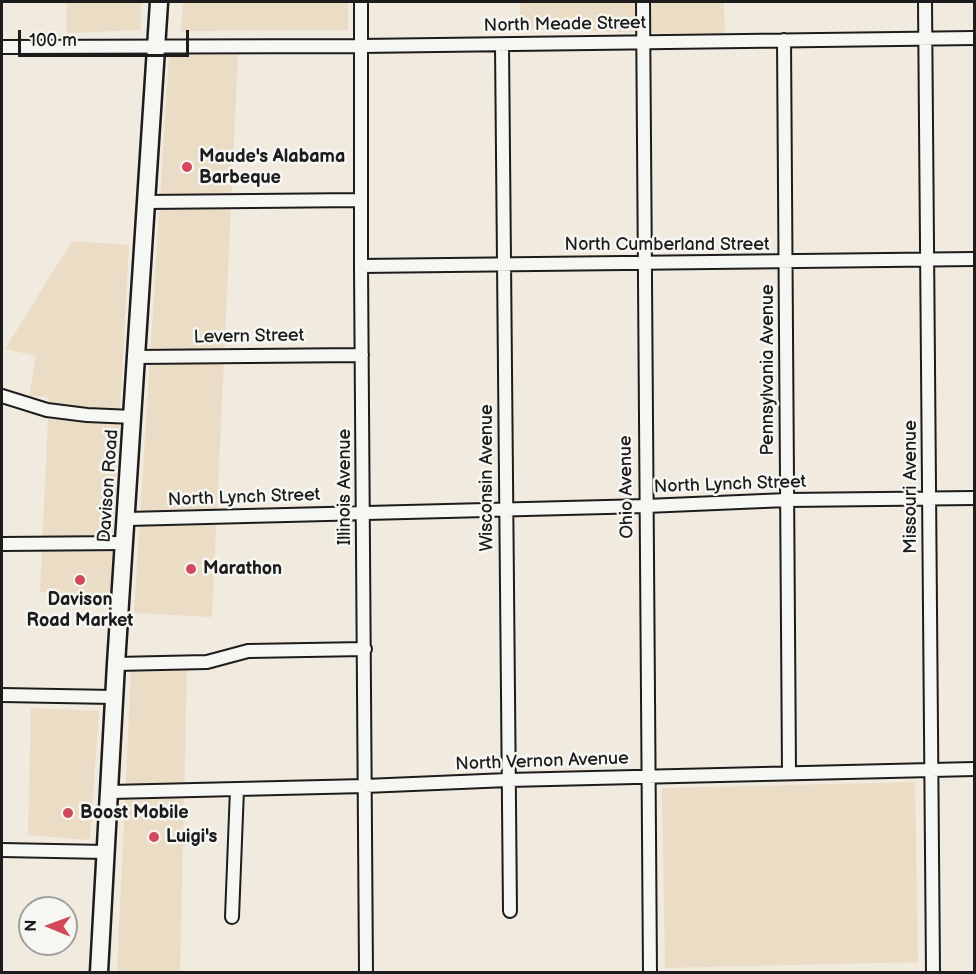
<!DOCTYPE html>
<html>
<head>
<meta charset="utf-8">
<style>
  body { margin:0 }
  #map { position:relative; width:976px; height:974px; overflow:hidden; background:#f1eade; font-family:"Balsamiq Sans",sans-serif }
  canvas { display:block }
  .frame { position:absolute; inset:0; border:3px solid #1c1c1c; pointer-events:none }
  .north { position:absolute; left:18px; top:896px; width:60px; height:60px; box-sizing:border-box; background:#f6f6f2; border:2px solid #9f9f9c; border-radius:50%; rotate:271deg; font-size:16px; font-weight:700; line-height:24px; text-align:center; color:#1c1c1c }
  .north::after { content:''; display:block; margin:auto; width:21px; height:27px; background:#d1495b; clip-path:polygon(50% 0,100% 100%,50% 72%,0 100%) }
  .scale { position:absolute; left:18px; top:30px; width:171px; height:27px; box-sizing:border-box; border:3px solid #1c1c1c; border-top:0; padding-left:8px; font-size:18px; line-height:21px; white-space:nowrap; color:#1c1c1c; -webkit-text-stroke:4px #f6f6f2; paint-order:stroke }
</style>
</head>
<body>
<div id="map">
<canvas width="976" height="974"></canvas>
<div class="frame"></div>
<div class="north">N</div>
<div class="scale">100 m</div>
</div>
<script>
const context = document.querySelector('canvas').getContext('2d');
context.lineJoin = 'round';
function fillPath(path, color) { context.fillStyle = color; context.fill(path, 'evenodd'); }
const shape = rows => new Path2D(rows.map(r => 'M' + r).join(''));
function trace(path, color, width, dash) { context.strokeStyle = color; context.lineWidth = width; context.lineCap = dash ? 'butt' : 'round'; context.setLineDash(dash || []); context.stroke(path); }
function label(font, color, halo, rows, align = 'center') {
  context.font = font + ' "Balsamiq Sans",sans-serif'; context.lineWidth = 5; context.setLineDash([]); context.textBaseline = 'middle'; context.strokeStyle = halo; context.fillStyle = color; for (const [text, x, y, turn = 0] of rows) {
    context.save(); context.translate(x, y); context.rotate((+turn || 0) * Math.PI / 180); context.textAlign = isNaN(turn) ? turn : align; if (halo) context.strokeText(text, 0, 0); context.fillText(text, 0, 0); context.restore();
  }
}
fillPath(shape([
  [52,2,141,2,141,30,66,33,67,2],
  [183,2,348,2,348,30,181,31],
  [520,2,724,2,725,35,521,29],
  [169,55,238,55,212,617,134,613],
  [72,241,129,245,110,596,40,592,49,397,29,396,36,356,5,349],
  [131,669,187,669,180,972,117,972],
  [31,708,99,711,90,840,28,835],
  [915,782,918,962,665,968,662,788]
]), '#ebdcc6');
const street = shape([
  [361,2,361,266,366,972],
  [643,2,650,972],
  [925,2,933,972],
  [784,40,789,773],
  [502,45,510,911],
  [2,47,361,46,974,38],
  [145,202,361,200],
  [361,266,974,259],
  [135,357,362,355],
  [2,396,47,410,87,415,133,417],
  [127,519,646,506,787,500,974,498],
  [2,544,124,543],
  [116,664,207,662,248,651,365,649],
  [2,695,114,697],
  [110,792,365,786,508,780,974,769],
  [2,850,106,852],
  [232,917,237,789]
]);
const secondary = shape([
  [99,972,116,664,159,2]
]);
trace(street, '#1c1c1c', 16);
trace(secondary, '#1c1c1c', 21);
trace(street, '#f6f6f2', 12);
trace(secondary, '#f6f6f2', 16);
for (const [x, y, r, color] of [
  [187,167,6,"#d1495b"],
  [191,569,6,"#d1495b"],
  [80,580,6,"#d1495b"],
  [68,813,6,"#d1495b"],
  [154,837,6,"#d1495b"]
]) { const dot = new Path2D(); dot.arc(x, y, r, 0, 2 * Math.PI); context.fillStyle = color; context.fill(dot); trace(dot, '#f6f6f2', 2); }
label('18px', '#1c1c1c', '#f6f6f2', [
  ["North Meade Street",565,25,-1],
  ["North Cumberland Street",667,245],
  ["Levern Street",249,337,-1],
  ["Pennsylvania Avenue",768,370,-90],
  ["Wisconsin Avenue",487,478,-90],
  ["North Lynch Street",730,485,-2],
  ["Davison Road",109,486,-86],
  ["Illinois Avenue",345,487,-90],
  ["Ohio Avenue",627,487,-91],
  ["Missouri Avenue",911,487,-90],
  ["North Lynch Street",244,498,-2],
  ["North Vernon Avenue",542,762,-2]
]);
label('bold 18px', '#1c1c1c', '#f6f6f2', [
  ["Maude's Alabama",199,157],
  ["Barbeque",199,178],
  ["Marathon",203,569],
  ["Davison",80,600,"center"],
  ["Road Market",80,621,"center"],
  ["Boost Mobile",80,813],
  ["Luigi's",166,837]
], 'left');
</script>
</body>
</html>
